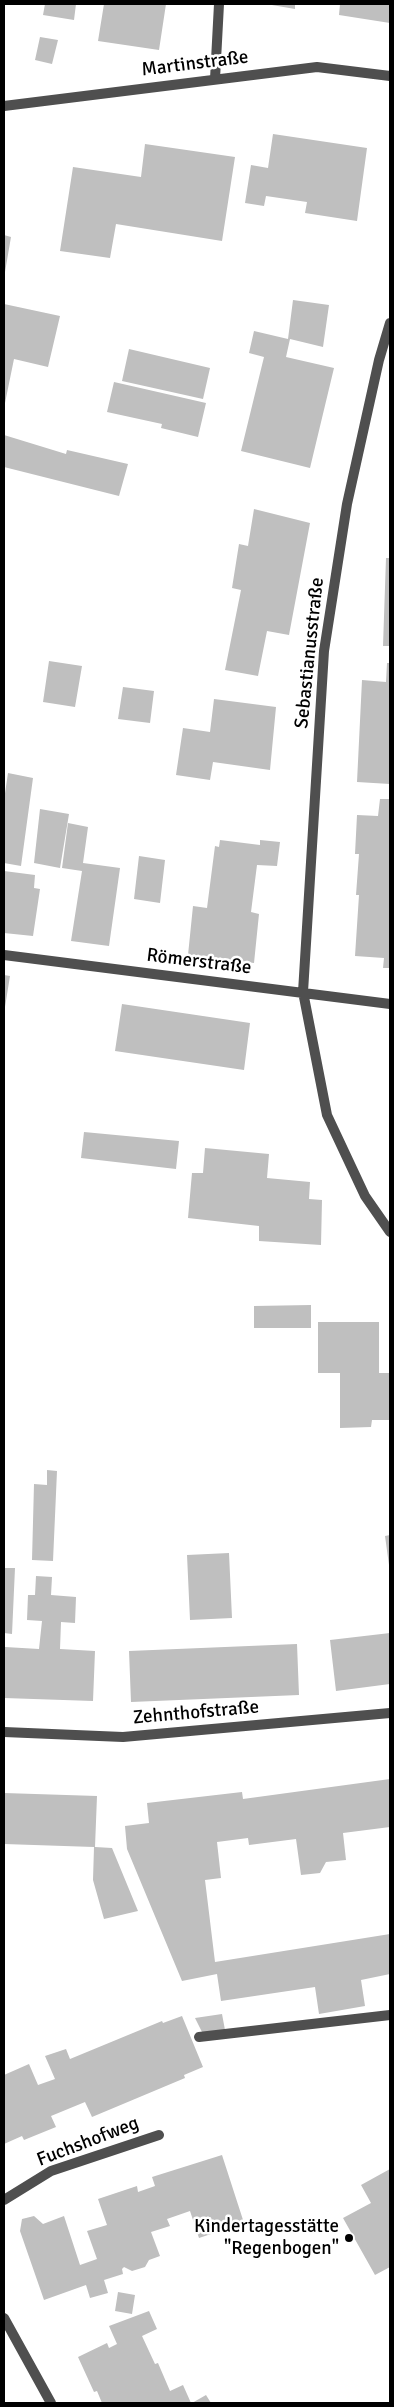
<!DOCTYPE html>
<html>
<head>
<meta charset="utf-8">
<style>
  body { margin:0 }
  #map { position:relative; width:394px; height:2407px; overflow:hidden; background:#fff; font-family:Signika,sans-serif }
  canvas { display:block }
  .frame { position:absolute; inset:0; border:5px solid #000; pointer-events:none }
</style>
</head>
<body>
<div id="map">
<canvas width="394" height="2407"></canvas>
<div class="frame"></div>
</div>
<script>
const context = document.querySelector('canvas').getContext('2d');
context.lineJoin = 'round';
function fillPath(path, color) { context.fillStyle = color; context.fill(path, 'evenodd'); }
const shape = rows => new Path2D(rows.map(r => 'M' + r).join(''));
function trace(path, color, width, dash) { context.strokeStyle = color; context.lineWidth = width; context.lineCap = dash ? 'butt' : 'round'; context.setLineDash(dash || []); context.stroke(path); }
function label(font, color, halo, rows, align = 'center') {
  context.font = font + ' Signika,sans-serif'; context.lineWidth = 5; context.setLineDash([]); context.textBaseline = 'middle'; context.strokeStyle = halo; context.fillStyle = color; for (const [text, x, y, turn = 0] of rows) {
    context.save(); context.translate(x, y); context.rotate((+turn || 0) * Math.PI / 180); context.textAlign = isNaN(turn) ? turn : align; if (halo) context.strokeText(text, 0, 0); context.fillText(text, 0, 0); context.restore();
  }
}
fillPath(shape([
  [45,4,76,4,74,20,43,15],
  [104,4,166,4,159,50,98,41],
  [266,4,295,4,295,9],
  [340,4,390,4,390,23,339,15],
  [40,37,58,40,52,64,35,60],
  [273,134,367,148,357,221,305,213,307,202,266,196,264,206,245,203,251,165,268,168],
  [145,144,235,157,222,241,116,224,110,258,60,251,73,167,141,177],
  [4,235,11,237,5,272,4,272],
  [293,300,329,305,323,347,290,339,286,357,334,368,310,468,241,451,264,357,249,353,254,331,288,339],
  [4,304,60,316,48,367,14,359,5,403],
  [129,349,210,368,203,399,122,381],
  [114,382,206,403,198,437,161,428,162,424,107,412],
  [4,435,66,454,67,450,128,464,119,496,4,467],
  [254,509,310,523,289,635,267,631,258,676,225,670,241,590,232,588,239,544,248,546],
  [386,558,390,558,390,646,383,646],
  [49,661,82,666,75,707,43,702],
  [387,663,390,663,390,784,357,782,362,680,386,682],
  [123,687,154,691,150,723,118,719],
  [214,699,276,707,270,770,213,762,210,780,176,775,183,728,210,732],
  [8,773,33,778,21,866,4,863,4,800],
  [380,799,390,799,390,968,383,968,384,958,355,956,359,895,356,895,359,854,355,854,357,815,378,816],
  [40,809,69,814,60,868,34,863],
  [68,823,88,827,83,863,120,868,109,946,71,941,82,871,62,868],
  [220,840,260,845,260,840,280,842,277,866,257,865,251,912,259,914,254,963,188,955,193,906,207,908,215,846,219,847],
  [139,856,165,860,160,903,134,899],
  [4,871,35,875,34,888,40,889,33,936,4,933],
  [4,975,10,976,5,1007,4,1007],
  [122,1004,250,1023,244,1070,115,1051],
  [84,1132,179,1141,176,1169,81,1158],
  [205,1148,269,1154,267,1178,310,1182,309,1199,322,1200,321,1245,259,1241,259,1226,188,1218,192,1173,203,1173],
  [311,1305,311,1328,254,1328,254,1306],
  [318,1322,379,1322,379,1373,390,1373,390,1420,372,1420,371,1427,340,1428,340,1373,318,1373],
  [47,1470,57,1471,53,1561,32,1560,34,1484,47,1485],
  [390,1535,390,1565,389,1565,385,1536],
  [229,1553,232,1618,190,1620,187,1555],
  [4,1568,15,1568,12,1634,4,1633],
  [36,1576,52,1577,51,1595,76,1597,75,1623,61,1622,60,1649,95,1651,93,1701,4,1698,5,1647,39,1649,42,1621,27,1620,28,1595,35,1595],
  [390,1633,390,1684,336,1691,330,1640],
  [297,1644,299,1695,131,1702,129,1651],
  [390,1779,390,1827,343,1833,346,1860,326,1862,320,1873,301,1875,296,1839,249,1845,248,1838,217,1842,221,1878,205,1880,215,1962,390,1934,390,1974,361,1980,365,2006,319,2014,315,1987,221,2001,217,1974,182,1981,127,1849,125,1826,149,1823,147,1803,242,1792,243,1799],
  [4,1793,97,1796,95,1847,112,1848,138,1911,104,1919,93,1880,94,1847,4,1844],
  [222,2014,225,2030,203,2034,195,2018],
  [182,2016,203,2067,184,2075,185,2078,92,2117,85,2102,51,2116,56,2127,24,2140,22,2136,4,2144,4,2075,29,2064,38,2085,55,2079,45,2056,66,2049,70,2059,162,2021,163,2023],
  [222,2155,244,2223,199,2238,190,2211,167,2219,170,2226,151,2232,160,2256,149,2260,145,2267,132,2271,124,2267,122,2269,123,2274,104,2280,108,2293,90,2298,86,2285,44,2300,20,2231,22,2219,34,2216,43,2224,64,2216,80,2265,97,2259,87,2231,107,2225,98,2199,137,2186,138,2192,155,2186,152,2177],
  [390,2169,390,2267,375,2275,343,2218,371,2203,361,2185],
  [118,2292,135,2295,132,2314,115,2311],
  [149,2311,157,2329,142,2336,155,2364,158,2363,170,2391,183,2385,191,2403,102,2403,97,2391,94,2392,78,2357,107,2343,109,2348,117,2344,109,2326],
  [206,2395,211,2403,192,2403]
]), '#bfbfbf');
trace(shape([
  [199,2037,390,2015]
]), '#4f4f4f', 10);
trace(shape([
  [215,79,219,4],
  [4,106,317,67,390,76],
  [390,323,379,360,347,504,324,651,303,992,327,1115,365,1196,390,1232],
  [4,955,390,1004],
  [4,1732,123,1737,390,1713],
  [4,2200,51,2171,159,2135],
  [4,2318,51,2403]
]), '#4f4f4f', 10);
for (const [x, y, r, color] of [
  [349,2238,5,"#000"]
]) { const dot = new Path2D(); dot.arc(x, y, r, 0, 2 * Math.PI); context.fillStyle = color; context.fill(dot); trace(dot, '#fff', 2); }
label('19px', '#000', '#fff', [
  ["Martinstraße",195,64,-7],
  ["Sebastianusstraße",310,653,-84],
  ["Römerstraße",199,962,7],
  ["Zehnthofstraße",196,1713,-5],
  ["Fuchshofweg",88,2142,-21]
]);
label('19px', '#000', '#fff', [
  ["Kindertagesstätte",339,2227],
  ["\"Regenbogen\"",339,2249]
], 'right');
</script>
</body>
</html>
